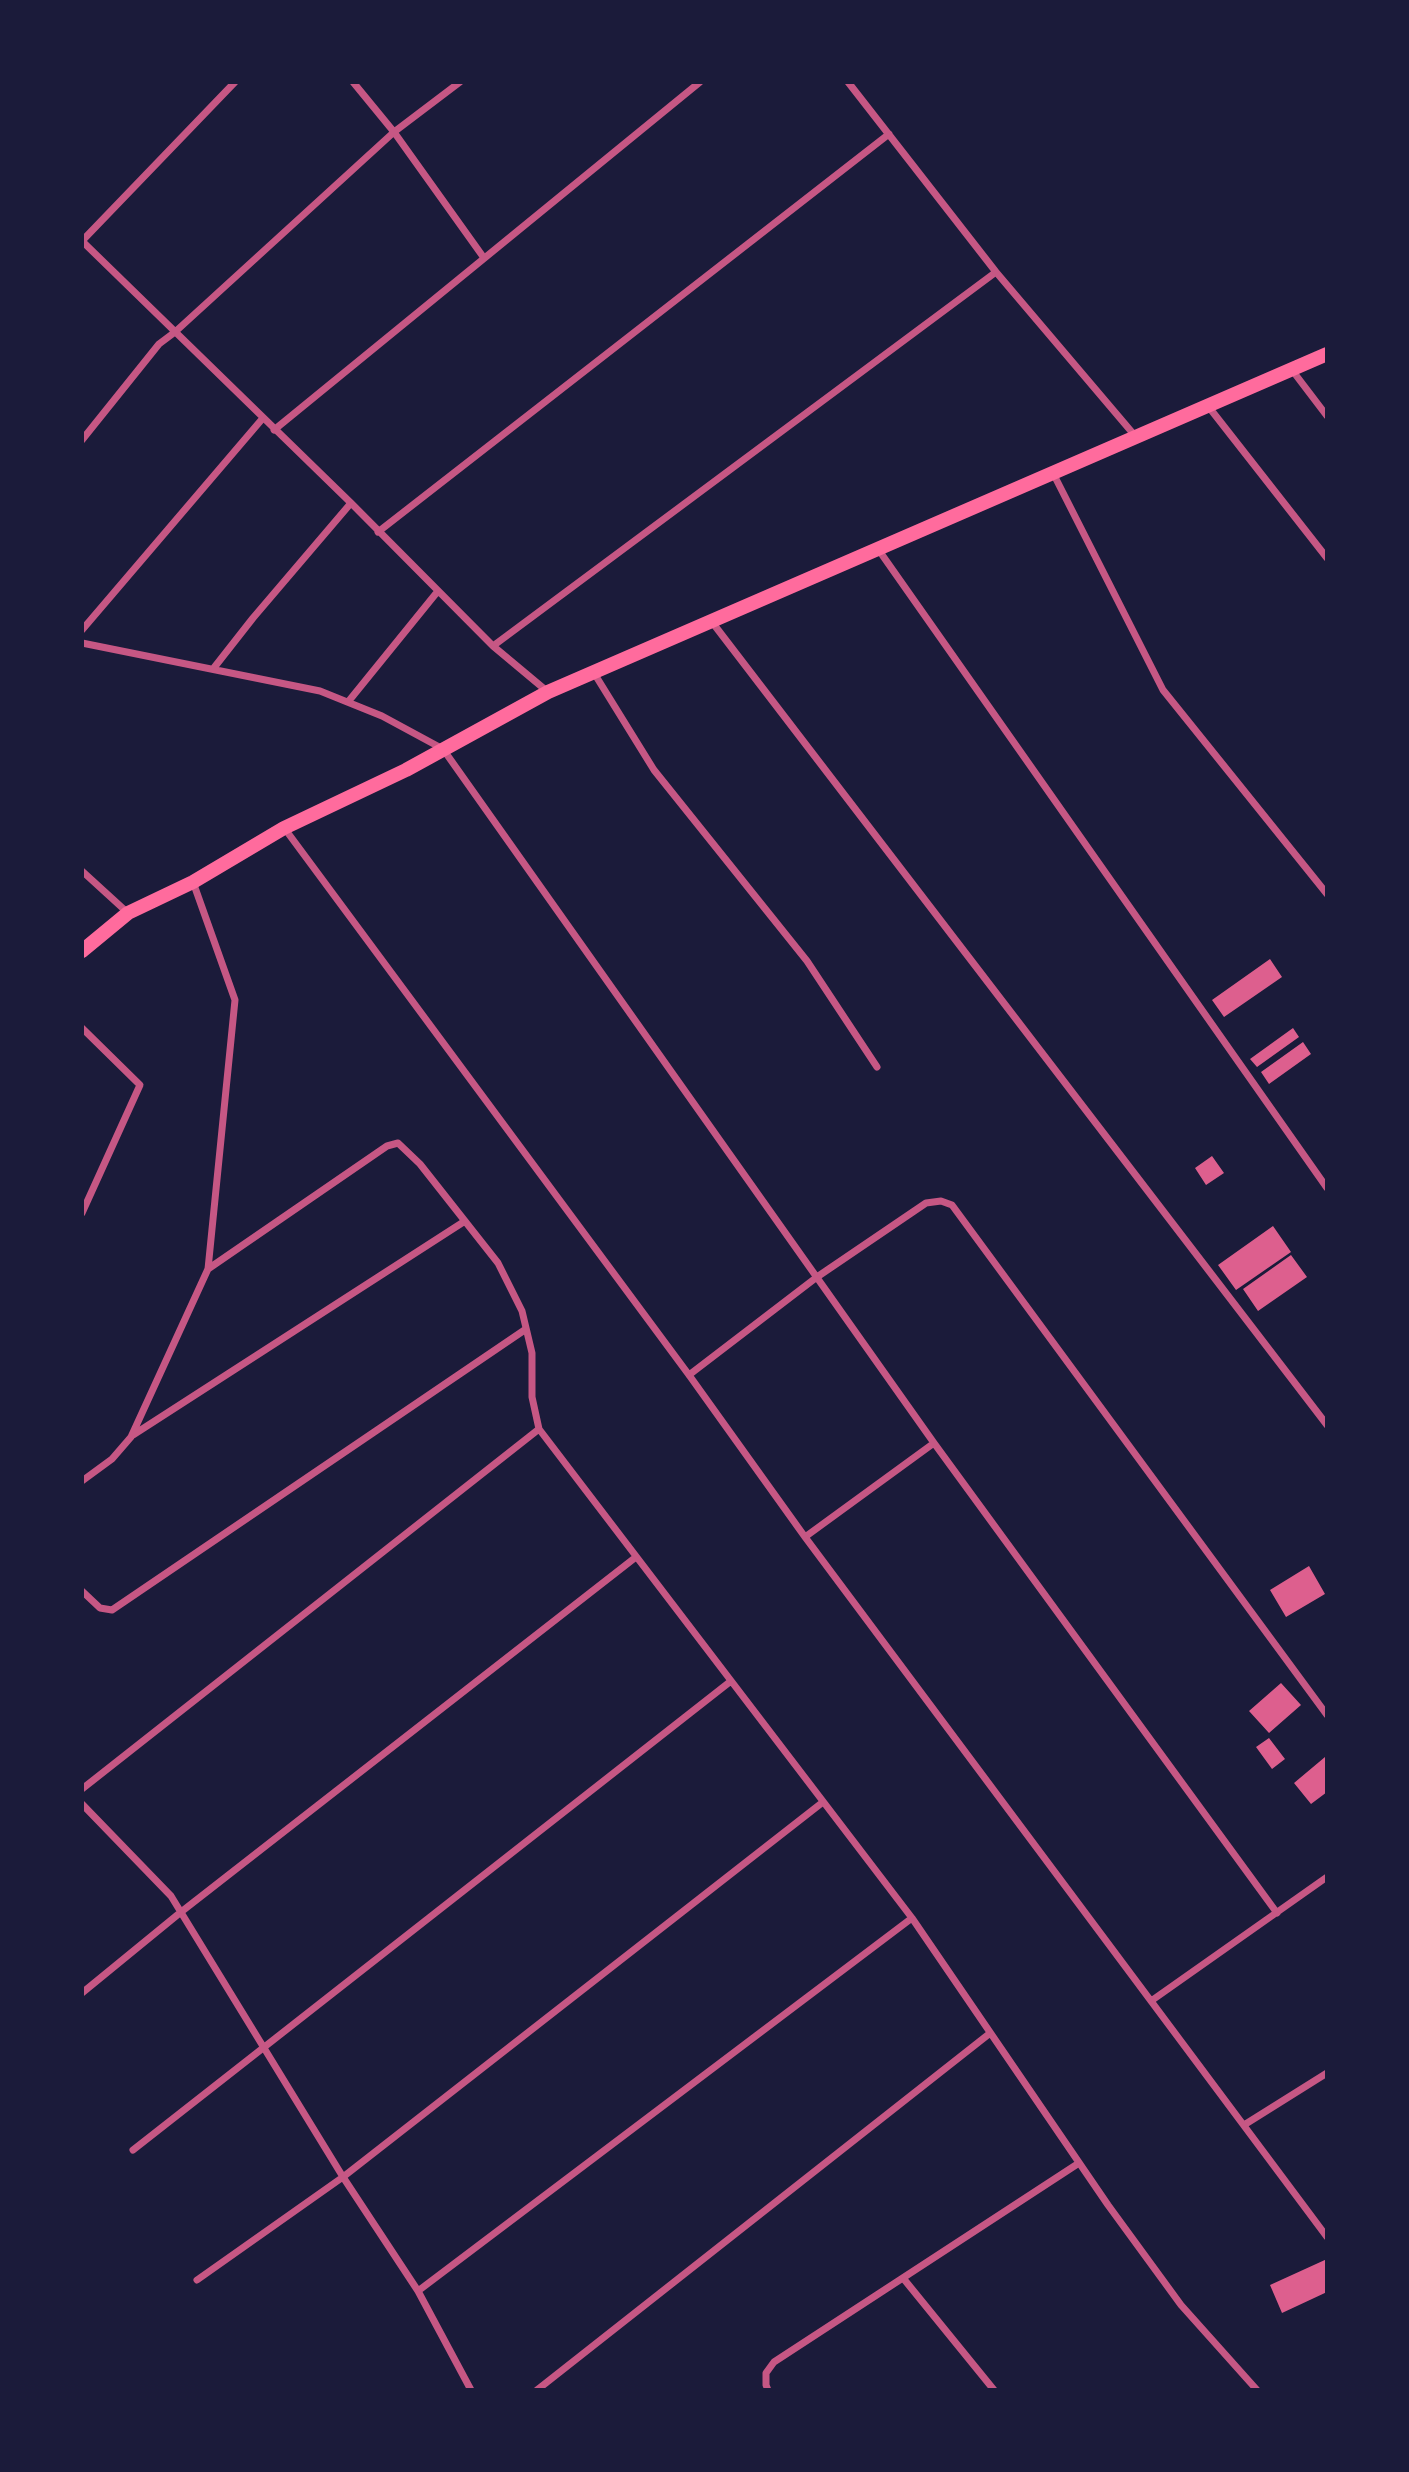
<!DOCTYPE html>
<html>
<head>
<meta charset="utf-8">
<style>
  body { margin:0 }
  #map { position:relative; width:1409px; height:2472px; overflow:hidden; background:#1b1b3a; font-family:"Golos Text",sans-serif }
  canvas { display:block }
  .frame { position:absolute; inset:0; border:84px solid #1b1b3a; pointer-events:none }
</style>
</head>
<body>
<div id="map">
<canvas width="1409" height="2472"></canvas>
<div class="frame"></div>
</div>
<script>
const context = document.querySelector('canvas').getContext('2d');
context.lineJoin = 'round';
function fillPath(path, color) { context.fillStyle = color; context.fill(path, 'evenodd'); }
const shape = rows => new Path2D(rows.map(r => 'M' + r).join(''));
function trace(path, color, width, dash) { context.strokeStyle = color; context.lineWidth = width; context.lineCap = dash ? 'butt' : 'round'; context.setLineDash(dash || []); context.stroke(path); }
fillPath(shape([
  [1270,959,1282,977,1224,1017,1212,1000],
  [1293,1028,1299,1037,1257,1067,1250,1059],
  [1303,1042,1311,1054,1269,1084,1261,1072],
  [1212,1156,1224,1173,1206,1185,1195,1168],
  [1273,1226,1291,1252,1236,1290,1218,1265],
  [1291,1255,1307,1277,1258,1311,1243,1289],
  [1309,1566,1325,1594,1286,1617,1270,1590],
  [1281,1683,1301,1705,1269,1733,1249,1711],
  [1269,1738,1285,1759,1272,1769,1256,1747],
  [1325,1757,1327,1792,1311,1804,1294,1783],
  [1327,2259,1327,2292,1282,2313,1270,2285]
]), '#dd5f8e');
trace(shape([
  [353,82,394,132,484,258],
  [848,82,996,272,1136,437],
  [82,241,351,503,493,646,548,692],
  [82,241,235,82],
  [1292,370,1327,416],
  [1208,406,1327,558],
  [274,430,700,82],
  [82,440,159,344,175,332,394,132,460,82],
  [1053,473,1163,690,1327,894],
  [378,532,889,134],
  [878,549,1327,1188],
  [712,622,1327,1425],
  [82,630,263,418],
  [82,643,320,691,382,716,443,749,934,1443,1277,1913],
  [493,646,996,272],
  [213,669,253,618,351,503],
  [594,673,654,770,807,961,877,1067],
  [348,702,438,591],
  [285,829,689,1375,805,1537,1327,2237],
  [82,871,128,913],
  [82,1028,140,1085,82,1213],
  [208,1269,387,1146,398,1143,420,1164,498,1263,522,1311,532,1353,532,1397,539,1429,912,1918,1108,2205,1181,2305,1257,2390],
  [689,1375,817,1277,926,1203,941,1201,952,1205,1327,1715],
  [133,1435,465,1221],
  [82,1481,112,1459,131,1437,208,1269,235,1000,193,882],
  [805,1537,934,1443],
  [82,1591,100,1608,112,1610,526,1329],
  [82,1789,539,1429],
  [82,1804,171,1896,343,2177,418,2291,471,2390],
  [82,1993,181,1912,636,1557],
  [1151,2001,1327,1877],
  [1244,2125,1327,2073],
  [133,2150,731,1681],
  [903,2278,994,2390],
  [197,2280,343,2177,823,1802],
  [418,2291,912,1918],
  [537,2390,989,2034],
  [768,2390,766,2385,766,2373,774,2362,1079,2163]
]), '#c65784', 7);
trace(shape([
  [82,951,128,913,193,882,284,828,406,770,548,692,1327,354]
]), '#ff6b9d', 14);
</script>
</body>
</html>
